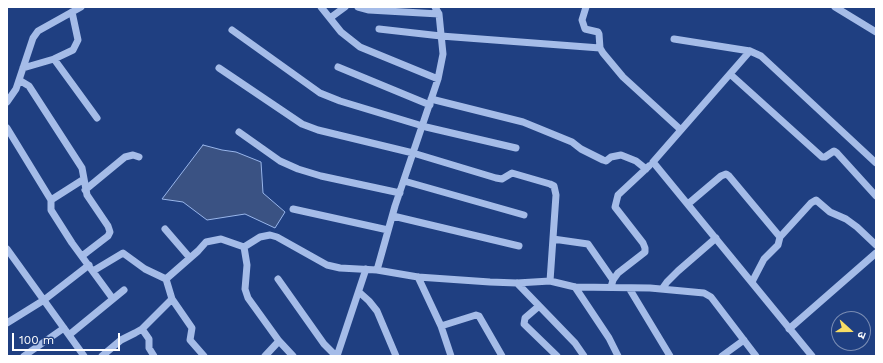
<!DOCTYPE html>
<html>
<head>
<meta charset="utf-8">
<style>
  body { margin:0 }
  #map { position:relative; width:883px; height:363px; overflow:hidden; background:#1f3f81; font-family:"Work Sans","Noto Sans Devanagari",sans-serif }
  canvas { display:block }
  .frame { position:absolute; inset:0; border:8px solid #fff; pointer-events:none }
  .north { position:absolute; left:831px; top:311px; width:40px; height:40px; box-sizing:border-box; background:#1f3f81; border:1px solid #798cb3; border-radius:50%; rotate:111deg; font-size:11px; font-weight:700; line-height:16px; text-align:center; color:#fff }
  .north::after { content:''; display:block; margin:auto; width:14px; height:18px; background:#f7dd65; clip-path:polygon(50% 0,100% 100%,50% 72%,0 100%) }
  .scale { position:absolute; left:12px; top:333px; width:108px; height:18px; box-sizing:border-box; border:2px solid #fff; border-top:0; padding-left:5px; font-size:12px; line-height:14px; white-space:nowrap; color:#fff; -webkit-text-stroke:3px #1f3f81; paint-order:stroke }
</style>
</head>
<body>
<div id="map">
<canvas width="883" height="363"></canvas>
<div class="frame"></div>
<div class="north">उ</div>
<div class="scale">100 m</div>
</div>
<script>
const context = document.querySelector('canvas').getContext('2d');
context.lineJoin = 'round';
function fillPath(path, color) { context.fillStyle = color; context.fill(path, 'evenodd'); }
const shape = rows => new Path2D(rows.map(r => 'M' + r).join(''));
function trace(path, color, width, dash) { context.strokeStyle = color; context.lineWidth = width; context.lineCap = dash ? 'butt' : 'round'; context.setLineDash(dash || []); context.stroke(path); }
const water = shape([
  [203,145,222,150,236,152,261,162,263,193,285,212,275,228,245,214,207,220,183,202,162,199,203,145]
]);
fillPath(water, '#3a5283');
trace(water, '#98b5ea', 1);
trace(shape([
  [321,7,341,32,360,47,438,79],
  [358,7,369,10,439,14],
  [586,7,582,20,585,29,598,32,599,34,600,48,603,53,623,77,681,130],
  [835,7,876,32],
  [330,18,345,7],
  [379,29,441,36,600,48],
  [232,30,320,93,340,101,426,127,516,148],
  [674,39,750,51,761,56,876,163],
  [750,51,653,162,812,356],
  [54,59,97,118],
  [338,67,430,105],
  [23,68,54,59,73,50,78,40,72,12],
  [219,68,302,124,318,130,413,153,496,178,502,179,512,173,550,184,554,186,556,195,550,281],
  [730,74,822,157,825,157,834,151,837,153,876,196],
  [19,80,29,86,82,168,87,195,108,226,110,232,108,236,82,256],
  [431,99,523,122,572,142,581,149,603,160,606,161,611,157,621,155,636,161,646,169],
  [7,102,16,89,33,38,38,31,81,7],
  [7,128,51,200,51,210,72,243,113,299],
  [239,132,280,161,298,169,321,176,400,193],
  [404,181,524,215],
  [85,190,125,157,133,155,139,157],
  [51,200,84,179],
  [688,204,721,176,726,174,729,176,780,237,778,245,764,259,752,282],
  [293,209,388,230],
  [393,216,519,246],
  [165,229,190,258],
  [780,237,811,203,816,200,830,212,846,219,857,227,876,245],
  [553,239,588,244,613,280],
  [244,247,247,265,245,289,248,298,279,341,293,356],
  [7,249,84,356],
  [377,270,395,206,438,79,443,54,439,14,435,7],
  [93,271,123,253,145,269,166,279,172,299,192,328,190,340,204,356],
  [418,277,441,326,451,356],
  [166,279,198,251,206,242,221,239,244,247,260,237,270,235,277,237,327,265,340,268,377,270,418,277,490,282,517,283,550,281,575,287,650,288,704,293,711,297,756,356],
  [278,279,324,344,336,356],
  [517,283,575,343,584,356],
  [575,287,609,338,618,356],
  [611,287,613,280,618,273,645,252,645,248,643,243,615,207,618,195,649,166],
  [629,288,670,356],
  [662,289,667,282,678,271,716,238],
  [359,292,369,301,377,311,396,356],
  [539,306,525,318,524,324,557,356],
  [7,323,44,300,89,265],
  [441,326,476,315,479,316,502,356],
  [142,329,149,339,149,348,154,356],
  [789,329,876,253],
  [69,335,124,290],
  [24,356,64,328],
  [102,356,121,340,135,333,142,329,172,299],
  [265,356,279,341],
  [337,356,366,269],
  [722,356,744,340]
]), '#a5bce8', 7);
</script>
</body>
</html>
